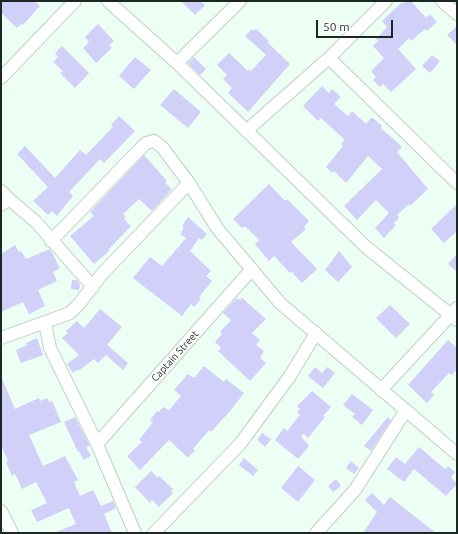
<!DOCTYPE html>
<html>
<head>
<meta charset="utf-8">
<style>
  body { margin:0 }
  #map { position:relative; width:458px; height:534px; overflow:hidden; background:#edfef4; font-family:Ubuntu,sans-serif }
  canvas { display:block }
  .frame { position:absolute; inset:0; border:2px solid #1d2721; pointer-events:none }
  .scale { position:absolute; left:316px; top:20px; width:77px; height:18px; box-sizing:border-box; border:2px solid #1d2721; border-top:0; padding-left:5px; font-size:12px; line-height:14px; white-space:nowrap; color:#1d2721; -webkit-text-stroke:3px #fff; paint-order:stroke }
</style>
</head>
<body>
<div id="map">
<canvas width="458" height="534"></canvas>
<div class="frame"></div>
<div class="scale">50 m</div>
</div>
<script>
const context = document.querySelector('canvas').getContext('2d');
context.lineJoin = 'round';
function fillPath(path, color) { context.fillStyle = color; context.fill(path, 'evenodd'); }
const shape = rows => new Path2D(rows.map(r => 'M' + r).join(''));
function trace(path, color, width, dash) { context.strokeStyle = color; context.lineWidth = width; context.lineCap = dash ? 'butt' : 'round'; context.setLineDash(dash || []); context.stroke(path); }
function label(font, color, halo, rows, align = 'center') {
  context.font = font + ' Ubuntu,sans-serif'; context.lineWidth = 3; context.setLineDash([]); context.textBaseline = 'middle'; context.strokeStyle = halo; context.fillStyle = color; for (const [text, x, y, turn = 0] of rows) {
    context.save(); context.translate(x, y); context.rotate((+turn || 0) * Math.PI / 180); context.textAlign = isNaN(turn) ? turn : align; if (halo) context.strokeText(text, 0, 0); context.fillText(text, 0, 0); context.restore();
  }
}
fillPath(shape([
  [1,1,34,1,40,6,23,25,22,23,17,28,1,13],
  [181,1,200,1,205,5,195,15],
  [406,1,411,1,426,18,430,14,437,22,427,31,425,29,411,41,409,38,398,49,416,69,391,92,383,84,380,87,373,80,376,77,371,71,384,58,373,46,378,41,376,39,387,27,382,21,401,3,402,4],
  [98,24,114,41,109,45,112,48,96,63,83,48,89,42,85,37],
  [457,26,457,45,447,35],
  [252,29,254,31,256,29,269,41,267,42,290,64,248,112,228,93,232,88,223,79,227,75,217,65,229,53,248,71,249,69,251,71,266,55,245,36],
  [62,46,89,73,75,88,60,73,63,71,53,62,58,57,55,53],
  [432,55,440,61,430,73,422,66],
  [135,57,151,70,134,89,119,76],
  [194,57,206,69,200,75,188,63],
  [322,86,329,93,332,89,341,97,334,104,348,116,352,111,366,124,372,117,382,126,381,128,402,147,397,152,428,189,410,206,409,204,397,215,399,218,394,223,396,225,384,238,375,228,389,213,376,200,357,220,344,206,382,169,368,156,346,183,334,171,332,173,326,167,343,146,341,144,345,140,321,118,318,121,303,106],
  [174,89,201,112,188,128,160,105],
  [119,116,135,131,104,163,100,159,69,192,73,196,57,216,52,211,48,215,33,201,48,187,17,154,25,146,55,178,80,150,86,155,113,127,111,125],
  [144,155,167,181,165,183,172,189,152,211,139,199,123,214,126,217,124,219,131,226,108,250,109,251,94,264,70,236,94,216,90,212],
  [269,184,285,201,287,199,309,221,304,227,306,229,291,242,317,269,302,283,292,272,290,273,274,256,269,261,255,244,259,240,245,226,242,228,233,219],
  [457,204,457,231,444,243,431,229],
  [188,217,207,234,202,240,199,238,190,251,211,271,206,276,212,281,199,297,201,299,194,307,191,304,182,316,133,278,150,257,162,266,186,238,180,234,184,228,182,226],
  [15,245,19,252,21,251,26,259,50,249,60,268,53,272,57,281,38,290,45,306,29,314,23,302,1,312,1,254],
  [339,251,352,267,338,282,325,270],
  [457,254,457,272,448,264],
  [72,280,77,280,80,284,79,290,71,289],
  [237,298,240,300,242,298,266,319,252,333,260,340,256,345,264,351,260,358,266,363,250,381,218,351,221,348,215,342,222,334,220,332,231,320,223,313],
  [390,305,410,324,396,338,376,318],
  [100,309,122,327,107,345,128,363,123,370,106,355,98,363,94,359,78,371,77,370,73,373,67,364,79,355,62,338,68,333,66,331,77,321,84,328],
  [37,338,43,355,21,363,16,350,27,345,26,343],
  [448,340,457,348,457,369,452,375,449,373,431,392,434,395,427,403,408,385],
  [204,366,224,382,226,379,244,393,231,410,211,432,209,430,193,449,195,450,188,458,169,440,140,470,127,456,142,442,139,440,153,422,150,420,157,411,159,412,163,407,169,410,181,396,174,390,188,374,194,378],
  [315,367,322,373,327,367,335,373,323,388,308,376],
  [1,376,15,409,39,398,40,401,47,398,49,402,52,401,61,422,29,435,43,466,65,456,78,480,74,482,80,496,93,490,101,506,113,501,116,508,104,514,112,533,54,533,76,524,69,508,37,522,31,510,47,503,36,482,22,489,15,474,12,476,6,462,8,461,1,445],
  [312,391,331,407,323,416,325,417,308,438,304,434,301,436,309,446,298,459,275,440,284,428,287,431,300,415,297,412,300,409,297,406],
  [352,394,373,410,362,425,352,417,355,414,343,405],
  [75,417,90,446,86,447,91,456,84,460,79,451,78,452,64,422],
  [388,417,391,420,371,451,364,446],
  [262,433,271,439,265,447,257,440],
  [419,447,445,469,448,466,455,472,451,477,457,484,446,496,414,469,404,482,387,469,396,457,405,464],
  [244,458,258,470,253,476,239,465],
  [351,461,359,468,354,474,346,468],
  [298,466,315,480,298,502,281,488],
  [151,471,158,478,159,476,173,489,171,491,173,493,159,507,152,500,150,503,135,487],
  [336,479,341,486,333,492,328,486],
  [372,493,384,505,390,497,436,533,363,533,377,512,365,500]
]), '#d0d0f8');
const minor = shape([
  [108,1,177,63,366,247,457,320],
  [442,1,457,14],
  [329,58,457,183],
  [177,63,240,1],
  [1,78,75,1],
  [246,131,329,58,386,1],
  [1,191,9,199,1,205],
  [9,199,36,222,93,287],
  [51,241,138,151,146,143,154,141,162,147,189,183,217,228,280,303,457,454],
  [45,323,50,348,97,444,135,533],
  [1,338,70,313,79,304,102,274,189,183],
  [381,390,457,308],
  [97,444,252,269],
  [1,511,12,533],
  [154,533,240,444,290,376,316,333],
  [316,533,355,490,406,410]
]);
trace(minor, '#b8d3c2', 14);
trace(minor, '#fff', 12);
label('10px', '#1d2721', '#fff', [
  ["Captain Street",175,356,-48]
]);
</script>
</body>
</html>
